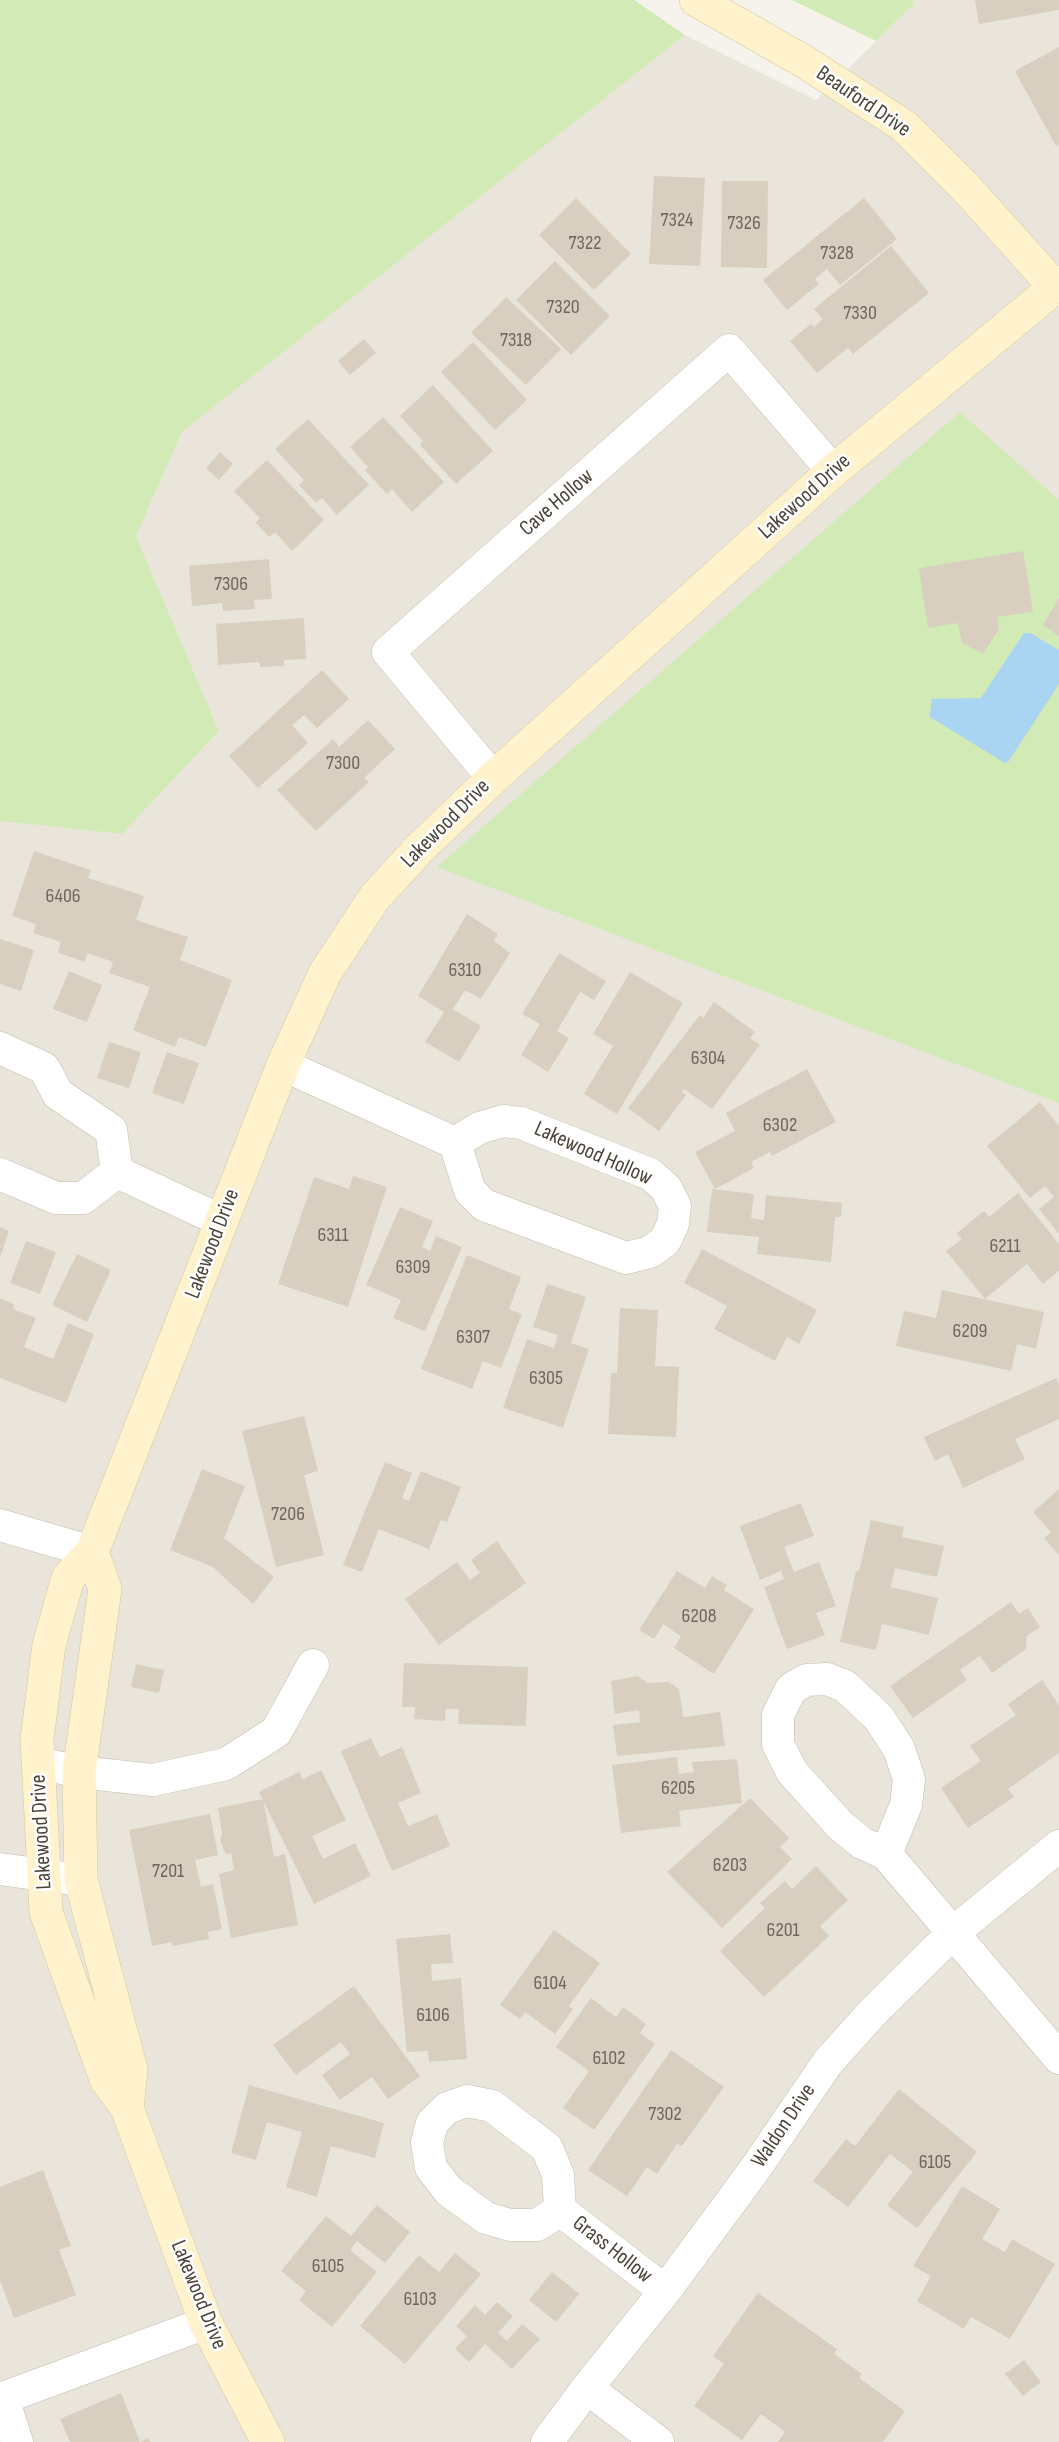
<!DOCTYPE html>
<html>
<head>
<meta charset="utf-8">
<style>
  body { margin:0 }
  canvas { display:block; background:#f6f3ec }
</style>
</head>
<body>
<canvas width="1059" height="2442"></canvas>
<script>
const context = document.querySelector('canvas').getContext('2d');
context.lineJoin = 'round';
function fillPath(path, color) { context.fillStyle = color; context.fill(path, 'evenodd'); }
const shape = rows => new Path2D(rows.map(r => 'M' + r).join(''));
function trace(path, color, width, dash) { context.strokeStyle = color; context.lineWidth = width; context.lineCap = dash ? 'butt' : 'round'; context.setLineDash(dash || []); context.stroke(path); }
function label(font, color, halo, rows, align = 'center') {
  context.font = font + ' "Sofia Sans Condensed",sans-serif'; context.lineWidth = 5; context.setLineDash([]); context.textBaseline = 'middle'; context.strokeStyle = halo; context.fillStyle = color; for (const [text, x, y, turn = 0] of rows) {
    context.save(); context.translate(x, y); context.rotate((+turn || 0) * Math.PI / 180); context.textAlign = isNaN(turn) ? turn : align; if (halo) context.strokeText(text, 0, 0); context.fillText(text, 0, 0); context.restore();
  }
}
fillPath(shape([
  [913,0,1059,0,1059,2442,0,2442,0,821,122,834,219,731,136,536,182,432,685,35,816,100,913,5]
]), '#eae5da');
fillPath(shape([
  [0,0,634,0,685,35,182,432,136,536,219,731,122,834,0,821],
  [792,0,913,0,913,5,876,41],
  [960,412,1059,500,1059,1103,437,867]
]), '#d2eab5');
fillPath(shape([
  [1024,633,1030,633,1059,650,1059,684,1008,762,1005,763,930,717,930,714,932,699,981,698]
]), '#a9d4f2');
fillPath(shape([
  [975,0,1059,0,1059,10,979,24],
  [1059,47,1059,144,1056,146,1015,71],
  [654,176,705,178,700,266,649,264],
  [722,181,768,181,767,268,721,267],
  [576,198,631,254,594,290,539,235],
  [864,198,897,239,840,285,827,269,815,279,819,284,787,310,763,280],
  [891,246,929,293,853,354,848,348,817,373,790,341,811,324,814,327,823,319,814,309],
  [555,261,610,316,571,355,516,300],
  [506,297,561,349,526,385,471,333],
  [364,339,376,353,350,375,338,361],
  [473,342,527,400,495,430,441,372],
  [433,385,493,451,456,484,420,445,423,441,400,416],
  [383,417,444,482,412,512,392,489,387,494,365,470,368,467,350,447],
  [308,419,369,485,337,515,322,498,316,503,299,485,304,480,275,449],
  [220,452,233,464,219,480,206,468],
  [267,460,324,520,292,551,275,532,269,537,256,523,260,518,234,491],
  [1023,551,1033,612,997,617,999,629,983,654,962,643,958,623,928,628,919,568],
  [269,559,272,599,254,600,255,609,223,611,222,603,192,606,189,566],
  [1059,598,1059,636,1043,625],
  [304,618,306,659,284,660,284,666,260,667,259,662,218,665,216,624],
  [322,670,349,699,317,728,304,715,292,725,308,743,258,788,229,756],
  [368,720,395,749,364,778,369,782,316,831,277,790,333,739,339,747],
  [34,851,91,870,88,878,144,896,136,920,188,937,180,960,232,980,206,1047,179,1037,175,1047,133,1030,150,987,109,973,113,962,87,953,85,962,58,953,61,942,33,933,36,924,12,916],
  [467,914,498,934,494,941,510,953,481,999,465,990,453,1009,481,1026,459,1062,425,1042,444,1012,418,996],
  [0,939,34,950,21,991,0,984],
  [559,953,606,981,594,1000,580,992,557,1031,569,1038,548,1072,521,1055,540,1024,522,1014],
  [69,971,102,985,87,1022,53,1009],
  [630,972,683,1003,617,1114,584,1094,613,1046,593,1034],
  [714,1002,755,1032,750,1038,760,1045,712,1109,684,1089,682,1092,686,1095,659,1131,628,1108,700,1015,703,1018],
  [109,1042,141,1052,129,1088,97,1078],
  [167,1052,199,1063,184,1104,152,1093],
  [807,1069,836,1122,772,1156,770,1152,751,1162,754,1168,715,1189,695,1152,735,1131,726,1113],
  [1040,1102,1059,1126,1059,1234,1039,1209,1054,1197,1045,1186,1030,1198,987,1146],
  [353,1176,387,1187,348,1307,278,1284,314,1177,349,1189],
  [712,1189,754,1194,751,1218,764,1220,766,1195,842,1203,841,1217,835,1217,831,1262,757,1254,759,1237,707,1232],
  [1018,1193,1059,1244,1059,1271,1043,1284,1027,1264,985,1299,946,1251,962,1239,957,1233,984,1211,989,1217],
  [400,1207,433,1221,422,1247,430,1251,436,1236,462,1247,425,1331,393,1318,401,1300,366,1285],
  [0,1227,9,1231,0,1257],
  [26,1241,56,1252,40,1294,10,1283],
  [702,1249,817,1310,799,1344,787,1337,775,1361,714,1329,727,1306,684,1283],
  [77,1254,111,1270,87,1322,52,1305],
  [467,1255,521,1277,509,1309,522,1314,501,1368,483,1361,472,1389,421,1369],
  [547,1284,586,1297,571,1343,589,1349,563,1428,503,1408,527,1339,554,1348,558,1335,533,1327],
  [942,1290,1044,1312,1036,1349,1017,1344,1011,1371,896,1346,904,1311,936,1318],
  [0,1298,14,1304,13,1309,36,1318,24,1347,53,1359,68,1323,94,1334,66,1403,0,1378],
  [620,1308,658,1310,655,1366,679,1367,676,1437,608,1434,611,1373,617,1373],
  [1056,1378,1059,1384,1059,1419,1015,1439,1025,1459,963,1488,948,1454,935,1461,924,1437],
  [304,1416,318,1471,304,1475,324,1555,276,1567,242,1431],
  [385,1462,412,1473,402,1498,409,1501,421,1471,461,1487,447,1522,441,1520,429,1549,379,1529,362,1572,343,1565],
  [202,1469,245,1486,224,1538,274,1577,253,1604,213,1567,170,1550],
  [1059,1489,1059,1555,1044,1538,1051,1532,1033,1512],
  [801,1503,814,1536,784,1547,794,1572,819,1562,836,1606,816,1613,825,1635,787,1649,764,1587,784,1579,781,1571,760,1580,740,1526],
  [871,1520,904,1527,902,1537,944,1546,937,1577,895,1568,891,1587,938,1598,929,1635,882,1624,876,1650,840,1642,856,1571,859,1571],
  [497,1541,526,1583,439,1645,405,1599,457,1562,470,1580,480,1573,471,1560],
  [677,1571,705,1588,712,1576,727,1585,724,1590,754,1609,714,1674,674,1648,681,1636,663,1624,654,1639,639,1630],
  [1011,1602,1019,1614,1028,1608,1040,1627,1027,1636,1026,1649,992,1673,980,1656,960,1670,967,1680,913,1718,890,1686],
  [404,1663,528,1667,526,1726,458,1724,459,1709,446,1709,445,1721,414,1719,415,1707,402,1707],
  [136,1664,164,1670,159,1693,131,1687],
  [638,1676,647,1683,669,1682,679,1689,683,1717,720,1712,725,1746,617,1756,613,1725,640,1722,639,1710,615,1714,611,1681],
  [1042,1680,1059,1705,1059,1753,1008,1789,1014,1797,968,1828,941,1788,981,1761,970,1746,1016,1715,1008,1704],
  [371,1738,380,1757,402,1747,421,1793,398,1803,408,1826,437,1814,450,1846,392,1871,341,1751],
  [677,1757,679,1774,694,1772,692,1762,737,1759,742,1803,679,1811,681,1826,621,1833,612,1765],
  [321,1770,346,1820,312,1836,323,1859,355,1843,371,1876,314,1904,259,1792,299,1772,303,1779],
  [750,1798,789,1838,780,1847,792,1859,722,1928,667,1872],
  [263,1799,274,1857,285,1854,298,1925,231,1938,219,1874,234,1870,231,1853,227,1854,224,1851,220,1839,222,1833,218,1808],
  [210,1814,218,1855,195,1860,201,1887,213,1884,222,1929,208,1932,209,1939,173,1946,172,1942,152,1946,129,1830],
  [816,1866,848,1900,820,1926,829,1936,764,1997,720,1951,765,1908,760,1903,785,1881,792,1889],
  [554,1930,600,1963,569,2006,573,2009,555,2034,525,2012,520,2019,500,2005],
  [450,1934,453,1963,431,1964,432,1981,461,1978,467,2059,429,2062,428,2051,407,2052,396,1939],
  [354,1986,420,2076,388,2099,372,2077,340,2100,322,2075,350,2054,341,2042,296,2075,273,2045],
  [591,1998,616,2017,623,2007,646,2024,640,2033,655,2044,594,2130,563,2108,589,2071,556,2047],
  [671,2050,724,2087,682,2146,677,2144,657,2174,647,2167,627,2196,588,2170],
  [249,2085,384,2123,375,2158,331,2146,317,2197,286,2187,302,2132,267,2122,256,2160,231,2153],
  [899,2089,977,2152,917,2228,887,2205,913,2172,890,2154,848,2207,813,2181,846,2139,855,2146],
  [43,2170,71,2246,59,2250,76,2295,14,2318,0,2280,0,2187],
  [962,2186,1000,2209,982,2239,1005,2252,1012,2239,1055,2264,1010,2339,971,2317,964,2329,917,2301,931,2276,913,2266],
  [377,2205,410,2232,385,2263,357,2241,350,2250,377,2272,332,2327,299,2300,306,2291,281,2271,326,2216,351,2236],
  [455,2253,481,2274,405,2364,360,2326,419,2255,439,2272],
  [552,2272,579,2294,556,2322,529,2300],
  [758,2293,837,2349,834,2354,862,2374,859,2378,905,2411,883,2442,778,2442,785,2432,761,2414,742,2440,694,2406,724,2364,713,2356],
  [497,2302,513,2316,498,2333,507,2341,522,2324,540,2339,512,2369,485,2344,469,2362,455,2349,467,2336,456,2326,475,2305,485,2315],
  [1024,2360,1041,2382,1023,2396,1005,2374],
  [121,2393,140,2442,148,2438,150,2442,70,2442,60,2419]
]), '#d8cfc1');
const street = shape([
  [493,778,388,652,729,350,833,471],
  [0,1048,44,1068,58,1094,111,1130,117,1172],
  [283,1065,455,1143,470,1191,484,1205,626,1258,650,1252,665,1241,673,1224,675,1206,666,1188,650,1174,521,1123,503,1121,479,1128,455,1143],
  [117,1172,222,1221],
  [0,1174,56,1198,83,1198,117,1172],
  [0,1525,92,1552],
  [39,1763,79,1772,153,1780,226,1764,276,1732,313,1665],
  [886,1854,906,1805,909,1779,899,1749,879,1718,845,1686,827,1679,806,1680,791,1689,778,1715,778,1744,792,1772,841,1826,862,1843,886,1854,1059,2058],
  [0,1869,81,1880],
  [560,2210,537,2225,510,2225,486,2218,449,2191,431,2168,427,2143,432,2123,447,2108,467,2101,492,2106,547,2148,558,2175,560,2210,665,2291],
  [587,2388,658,2442],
  [17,2442,3,2398,206,2323],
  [547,2442,587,2388,665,2291,755,2169,828,2062,873,2012,954,1932,1059,1846]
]);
const secondary = shape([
  [696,0,805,62,904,126,966,188,1055,287],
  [92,1552,105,1589,79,1772,81,1880,131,2070,127,2108],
  [268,2442,206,2323,127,2108,106,2079,46,1912,37,1739,49,1645,68,1578,92,1552,283,1065,325,973,375,897,419,849,493,778,833,471,1059,284]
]);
trace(street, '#c2bbae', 33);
trace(secondary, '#d6c79b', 34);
trace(street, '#fff', 32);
trace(secondary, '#fff3cd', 33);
label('20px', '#6e675b', null, [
  ["7324",677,221],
  ["7326",744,224],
  ["7322",585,244],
  ["7328",837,254],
  ["7320",563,308],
  ["7330",860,314],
  ["7318",516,341],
  ["7306",231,585],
  ["7300",343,764],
  ["6406",63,897],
  ["6310",465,971],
  ["6304",708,1059],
  ["6302",780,1126],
  ["6311",333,1236],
  ["6211",1005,1247],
  ["6309",413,1268],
  ["6209",970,1332],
  ["6307",473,1338],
  ["6305",546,1379],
  ["7206",288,1515],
  ["6208",699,1617],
  ["6205",678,1789],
  ["6203",730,1866],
  ["7201",168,1872],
  ["6201",783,1931],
  ["6104",550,1984],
  ["6106",433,2016],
  ["6102",609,2059],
  ["7302",665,2115],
  ["6105",935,2163],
  ["6105",328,2267],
  ["6103",420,2300]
]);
label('22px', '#4b4439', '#fff', [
  ["Beauford Drive",863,102,34],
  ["Lakewood Drive",805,497,-42],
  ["Cave Hollow",557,503,-41],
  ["Lakewood Drive",446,824,-45],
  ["Lakewood Hollow",593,1154,24],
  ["Lakewood Drive",213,1244,-69],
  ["Lakewood Drive",42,1832,-93],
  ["Waldon Drive",784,2126,-56],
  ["Grass Hollow",612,2250,38],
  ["Lakewood Drive",198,2295,68]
]);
</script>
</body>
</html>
